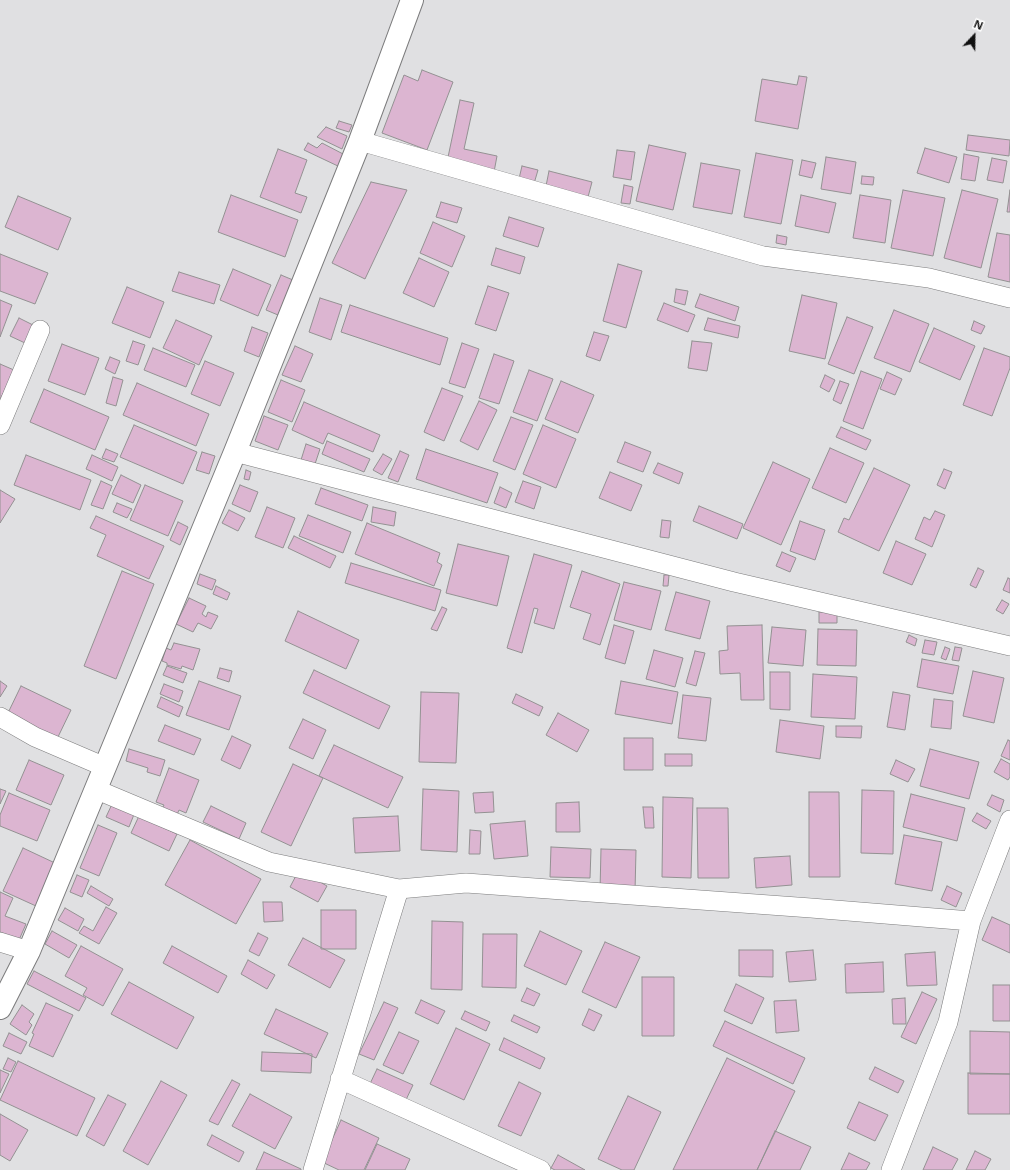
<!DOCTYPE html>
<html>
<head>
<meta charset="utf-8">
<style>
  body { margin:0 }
  #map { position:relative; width:1010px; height:1170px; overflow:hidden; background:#e0e0e2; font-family:"Noto Sans",sans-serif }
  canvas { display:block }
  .north { position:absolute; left:954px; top:16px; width:40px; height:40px; -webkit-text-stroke:3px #fff; paint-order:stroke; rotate:22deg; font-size:11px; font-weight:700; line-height:16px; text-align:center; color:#101010 }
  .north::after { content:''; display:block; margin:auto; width:14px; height:18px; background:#101010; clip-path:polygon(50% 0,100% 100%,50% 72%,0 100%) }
</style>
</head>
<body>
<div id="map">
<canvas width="1010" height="1170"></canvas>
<div class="north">N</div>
</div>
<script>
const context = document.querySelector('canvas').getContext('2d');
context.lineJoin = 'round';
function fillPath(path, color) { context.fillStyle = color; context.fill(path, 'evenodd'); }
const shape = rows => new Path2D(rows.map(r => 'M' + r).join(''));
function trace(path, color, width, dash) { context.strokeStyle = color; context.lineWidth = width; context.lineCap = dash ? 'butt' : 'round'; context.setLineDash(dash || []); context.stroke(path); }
const building = shape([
  [422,70,453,82,427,150,382,133,404,75,418,81,422,70],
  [799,76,807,77,798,129,755,121,762,79,797,85,799,76],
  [460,100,474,103,464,149,497,156,494,172,447,162,460,100],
  [339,121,352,125,349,132,336,128,339,121],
  [326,127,347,136,342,149,317,137,326,127],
  [968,135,1010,140,1009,156,966,150,968,135],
  [308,143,317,148,322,143,345,155,340,167,304,150,308,143],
  [649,145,686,153,673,210,636,201,649,145],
  [925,148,957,157,949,183,917,173,925,148],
  [278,149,307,160,295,193,307,197,301,213,260,197,278,149],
  [617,150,635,152,631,180,613,177,617,150],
  [756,153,793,160,781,224,744,217,756,153],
  [964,154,979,157,975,181,961,179,964,154],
  [826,157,856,162,851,194,821,189,826,157],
  [992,158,1007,161,1003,183,987,180,992,158],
  [802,160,816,163,812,178,799,175,802,160],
  [701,163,740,170,732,214,693,207,701,163],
  [522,166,538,170,533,187,518,183,522,166],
  [549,171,592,182,588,197,546,186,549,171],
  [862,176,874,177,873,185,861,184,862,176],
  [371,182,407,190,365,279,332,263,371,182],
  [624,185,633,187,630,204,621,203,624,185],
  [903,190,945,198,933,256,891,248,903,190],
  [962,190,998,199,981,268,944,258,962,190],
  [1010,190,1010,212,1007,212,1010,190],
  [231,195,298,220,285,257,218,232,231,195],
  [801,195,836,203,829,233,795,226,801,195],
  [860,195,891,200,885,243,853,238,860,195],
  [18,196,71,218,58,250,5,227,18,196],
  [441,202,462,208,457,223,436,217,441,202],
  [509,217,544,228,538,247,503,236,509,217],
  [433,222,465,236,452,267,420,253,433,222],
  [997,233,1010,235,1010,282,988,277,997,233],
  [777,235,787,237,786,245,776,243,777,235],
  [496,248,525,257,520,274,491,265,496,248],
  [0,254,48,273,35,304,0,291,0,254],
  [419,258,449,272,434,307,403,293,419,258],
  [618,264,642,271,626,328,603,321,618,264],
  [233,269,271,285,258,316,220,300,233,269],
  [179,272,220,285,214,304,172,291,179,272],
  [281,275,293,280,278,315,266,310,281,275],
  [488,286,509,293,496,331,475,324,488,286],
  [127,287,164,302,150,338,112,323,127,287],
  [676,289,688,291,685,305,674,302,676,289],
  [700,294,739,307,735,321,695,307,700,294],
  [802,295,837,303,825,359,789,351,802,295],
  [320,298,342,305,331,340,309,332,320,298],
  [0,300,12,305,0,337,0,300],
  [664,303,695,315,688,332,657,320,664,303],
  [350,305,448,338,440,365,341,332,350,305],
  [894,310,929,324,910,372,874,358,894,310],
  [847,317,873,327,854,374,828,364,847,317],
  [19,318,33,325,25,343,10,336,19,318],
  [708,318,740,326,738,338,704,330,708,318],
  [176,320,212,336,199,365,163,348,176,320],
  [974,321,985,326,981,334,971,330,974,321],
  [252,327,268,333,259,357,244,351,252,327],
  [934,328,975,346,960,380,919,362,934,328],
  [594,332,609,336,600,361,586,356,594,332],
  [133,341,145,345,138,365,126,361,133,341],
  [692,341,712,343,707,371,688,368,692,341],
  [462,343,479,349,465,388,449,383,462,343],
  [62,344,99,358,85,395,48,381,62,344],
  [295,346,313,354,301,382,282,375,295,346],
  [153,348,195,365,186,387,144,370,153,348],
  [984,348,1010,357,1010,368,992,416,963,405,984,348],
  [494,354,514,361,499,404,479,398,494,354],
  [110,357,120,361,115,374,105,369,110,357],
  [205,361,234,373,220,406,191,394,205,361],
  [0,364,14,370,0,400,0,364],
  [529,370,553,379,537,421,513,412,529,370],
  [861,371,882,379,863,429,843,421,861,371],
  [887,372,902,379,895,395,880,389,887,372],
  [825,375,835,380,829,392,820,387,825,375],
  [113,377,123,380,116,406,106,403,113,377],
  [281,380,305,390,292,422,268,412,281,380],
  [561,381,594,395,578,433,545,419,561,381],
  [840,381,849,384,841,404,833,400,840,381],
  [137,383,209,414,196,446,123,415,137,383],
  [442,388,463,396,444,441,424,432,442,388],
  [44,389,109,417,95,450,30,422,44,389],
  [479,401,497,410,478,450,460,441,479,401],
  [304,402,380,435,373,452,328,433,323,444,292,430,304,402],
  [264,416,288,425,278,450,255,441,264,416],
  [511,417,533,425,515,470,493,461,511,417],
  [134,425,197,452,183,484,120,457,134,425],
  [543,425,576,439,556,488,523,474,543,425],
  [841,427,871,440,866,450,836,437,841,427],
  [327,441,370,459,364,472,322,454,327,441],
  [625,442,651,452,643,472,617,462,625,442],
  [306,444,320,449,315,464,301,460,306,444],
  [830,448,864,463,846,503,812,488,830,448],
  [106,449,118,454,114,462,102,458,106,449],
  [426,449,498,473,487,503,416,479,426,449],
  [400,451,409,455,398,482,388,478,400,451],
  [202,452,215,456,209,474,196,470,202,452],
  [383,454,392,459,382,475,373,470,383,454],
  [26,455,91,480,80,510,14,485,26,455],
  [92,455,118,467,112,481,86,469,92,455],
  [773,462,810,479,781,545,743,528,773,462],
  [658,463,683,473,679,484,653,473,658,463],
  [874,468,910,485,879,551,838,532,844,518,849,520,874,468],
  [944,469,952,472,945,489,937,485,944,469],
  [246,470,251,472,249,480,244,479,246,470],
  [610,472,642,485,631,511,599,498,610,472],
  [121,475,141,485,133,503,112,494,121,475],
  [101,481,112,486,103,509,91,505,101,481],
  [523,481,541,487,534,509,515,502,523,481],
  [145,485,183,501,168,536,130,520,145,485],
  [240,485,258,492,250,512,232,504,240,485],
  [500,487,512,493,506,508,494,503,500,487],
  [321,488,368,505,362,521,315,504,321,488],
  [0,490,15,499,0,523,0,490],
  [117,503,132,509,127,518,113,512,117,503],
  [699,506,743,524,737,539,693,521,699,506],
  [267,507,295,518,283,548,255,537,267,507],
  [373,507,396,512,394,526,371,522,373,507],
  [229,510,245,518,238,531,222,523,229,510],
  [935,511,945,515,932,547,915,539,924,517,930,520,935,511],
  [308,515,351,532,343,553,299,536,308,515],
  [96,516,164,546,149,579,97,556,106,535,90,528,96,516],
  [662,520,671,521,669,538,660,537,662,520],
  [800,521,825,530,815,560,790,551,800,521],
  [178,522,188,527,180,545,170,540,178,522],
  [367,523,440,553,437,562,442,565,434,586,355,554,367,523],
  [294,536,336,556,330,568,288,548,294,536],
  [896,541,926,554,912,585,883,573,896,541],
  [458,544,509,556,497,606,446,593,458,544],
  [782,552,796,558,790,572,776,566,782,552],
  [534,554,572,565,554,629,534,623,538,609,534,608,522,653,507,648,534,554],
  [351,563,441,590,435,611,345,583,351,563],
  [978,568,984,571,976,588,970,585,978,568],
  [122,571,154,584,116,679,84,666,122,571],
  [582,571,620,584,600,645,583,639,591,614,570,607,582,571],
  [200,574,216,580,212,590,197,584,200,574],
  [664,575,669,575,668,586,663,586,664,575],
  [1008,578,1010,579,1010,593,1003,590,1008,578],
  [624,582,661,591,651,630,614,620,624,582],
  [216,586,230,593,227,600,213,594,216,586],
  [676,592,710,601,700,639,665,630,676,592],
  [189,598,206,606,202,614,206,617,208,612,218,616,211,629,198,623,193,632,176,624,189,598],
  [1002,600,1009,604,1003,614,996,610,1002,600],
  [442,607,447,609,437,631,431,629,442,607],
  [298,611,359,640,346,669,285,641,298,611],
  [819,612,837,612,837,623,819,623,819,612],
  [614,625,634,631,625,664,605,658,614,625],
  [762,625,764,700,741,700,740,673,720,674,719,651,728,650,727,626,762,625],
  [772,627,806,630,803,666,768,663,772,627],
  [818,629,857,630,856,666,817,665,818,629],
  [909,635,917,639,915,646,906,642,909,635],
  [925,640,937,642,934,655,922,653,925,640],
  [174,643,200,649,193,670,182,666,181,669,167,665,167,663,162,661,166,648,171,650,174,643],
  [945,647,950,649,946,660,941,658,945,647],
  [955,647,962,648,959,661,952,660,955,647],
  [654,650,683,658,675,687,646,679,654,650],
  [695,651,705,653,696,686,686,683,695,651],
  [922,659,959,666,953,694,917,687,922,659],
  [167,666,187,673,183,683,163,675,167,666],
  [220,668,232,671,229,682,217,678,220,668],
  [314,670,390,706,379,729,303,693,314,670],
  [973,671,1004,678,994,723,963,716,973,671],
  [770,672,790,672,790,710,770,709,770,672],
  [813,674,857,677,855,719,811,717,813,674],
  [0,681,7,686,0,697,0,681],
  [199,681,241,696,229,730,186,715,199,681],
  [621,681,678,692,672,724,615,714,621,681],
  [164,684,183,691,179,702,160,694,164,684],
  [21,686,71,710,57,739,7,715,21,686],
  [421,692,459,693,456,763,419,762,421,692],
  [893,692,910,695,905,730,887,727,893,692],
  [516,694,543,707,539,716,512,703,516,694],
  [683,695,711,698,706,741,678,738,683,695],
  [161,697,183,707,179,717,157,707,161,697],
  [934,699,953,701,951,729,931,727,934,699],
  [558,713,589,730,577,752,546,735,558,713],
  [303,719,326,730,313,759,289,748,303,719],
  [780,720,824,726,820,759,776,752,780,720],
  [165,725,201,739,194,755,158,741,165,725],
  [836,726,862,726,861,738,836,737,836,726],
  [232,736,251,745,240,769,221,760,232,736],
  [624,738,653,738,653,770,624,770,624,738],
  [1008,740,1010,741,1010,760,1001,756,1008,740],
  [334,745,403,777,388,808,319,776,334,745],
  [129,749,165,760,160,776,147,772,148,768,126,761,129,749],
  [930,749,979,762,969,799,920,786,930,749],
  [665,754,692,754,692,766,665,766,665,754],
  [1001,759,1010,764,1010,777,1008,780,994,772,1001,759],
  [29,760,64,775,51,805,16,790,29,760],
  [896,760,915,769,908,782,890,774,896,760],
  [293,764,323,778,291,846,261,832,293,764],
  [169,768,199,780,186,813,179,810,176,817,161,811,164,805,156,802,169,768],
  [0,789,6,791,0,804,0,789],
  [423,789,459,791,457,852,421,850,423,789],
  [862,790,894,791,893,854,861,853,862,790],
  [493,792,494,812,475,813,473,793,493,792],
  [809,792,839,792,840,877,809,877,809,792],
  [9,793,50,810,37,841,0,826,0,815,9,793],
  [911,794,965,808,957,841,903,827,911,794],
  [992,795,1004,800,1000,812,987,805,992,795],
  [663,797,693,798,691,878,662,877,663,797],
  [113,802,135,812,129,827,106,817,113,802],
  [579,802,580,832,556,832,556,803,579,802],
  [211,806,246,823,239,839,203,822,211,806],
  [643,807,653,807,654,828,645,828,643,807],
  [697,808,728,808,729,878,698,878,697,808],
  [977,813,991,821,986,829,972,821,977,813],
  [139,816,177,834,169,851,131,833,139,816],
  [398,816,400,851,355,853,353,818,398,816],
  [525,821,528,856,494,859,490,824,525,821],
  [98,825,117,833,99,876,80,868,98,825],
  [470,830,481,831,480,854,469,854,470,830],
  [904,835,942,842,932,891,895,884,904,835],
  [190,840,261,879,236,924,165,885,190,840],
  [551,847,591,849,590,878,550,877,551,847],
  [23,848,55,863,36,906,3,891,23,848],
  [601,849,636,850,635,892,600,891,601,849],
  [790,856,792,885,756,888,754,858,790,856],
  [299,870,327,886,318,902,290,887,299,870],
  [77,875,89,880,82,897,70,892,77,875],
  [91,886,113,899,109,906,87,893,91,886],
  [947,886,962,893,956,907,941,900,947,886],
  [0,892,13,898,5,916,26,924,19,940,0,932,0,892],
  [263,902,282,902,283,921,264,922,263,902],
  [106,907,117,913,99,944,79,933,84,926,93,931,106,907],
  [65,908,84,919,78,931,58,920,65,908],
  [321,910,356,910,356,949,321,949,321,910],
  [992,917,1010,925,1010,953,982,940,992,917],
  [432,921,463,922,462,990,431,989,432,921],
  [52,931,77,945,69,958,45,944,52,931],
  [540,931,582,951,566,985,524,966,540,931],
  [258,933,268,938,259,956,249,951,258,933],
  [483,934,517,934,516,988,482,987,483,934],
  [303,938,345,960,330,988,288,965,303,938],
  [605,942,640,957,616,1008,582,992,605,942],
  [81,946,123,969,103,1006,83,995,87,988,65,976,81,946],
  [172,946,227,976,218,993,163,963,172,946],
  [739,950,773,950,773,977,739,976,739,950],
  [813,950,816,980,789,982,786,952,813,950],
  [935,952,937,985,907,986,905,954,935,952],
  [248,960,275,975,267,989,241,974,248,960],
  [883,962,884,992,846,993,845,964,883,962],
  [34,971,86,998,79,1011,27,984,34,971],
  [642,977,674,977,674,1036,642,1036,642,977],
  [129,982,194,1017,177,1049,111,1014,129,982],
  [736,984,764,998,752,1024,724,1011,736,984],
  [993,985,1010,985,1010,1021,993,1021,993,985],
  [527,988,540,994,534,1006,521,1001,527,988],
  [922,992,937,999,916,1044,901,1037,922,992],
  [905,998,906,1024,893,1024,892,999,905,998],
  [421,1000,445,1011,438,1024,415,1013,421,1000],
  [796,1000,799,1031,776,1033,774,1001,796,1000],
  [384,1002,398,1008,374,1060,359,1054,384,1002],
  [46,1003,73,1015,53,1057,29,1046,34,1034,32,1033,46,1003],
  [22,1005,34,1014,29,1022,32,1025,26,1035,10,1024,22,1005],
  [276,1009,328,1033,316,1058,264,1034,276,1009],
  [589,1009,602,1015,594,1031,582,1025,589,1009],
  [465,1011,490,1022,486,1031,461,1019,465,1011],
  [514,1015,540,1027,537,1033,511,1021,514,1015],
  [725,1021,805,1058,793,1084,713,1046,725,1021],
  [456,1028,490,1044,464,1100,430,1084,456,1028],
  [970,1031,1010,1032,1010,1074,970,1074,970,1031],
  [399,1032,419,1041,403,1074,383,1065,399,1032],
  [9,1033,27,1042,21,1054,3,1046,9,1033],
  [504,1038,545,1058,540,1069,499,1050,504,1038],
  [262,1052,312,1054,311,1073,261,1071,262,1052],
  [8,1058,16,1062,11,1072,3,1069,8,1058],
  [727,1058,795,1091,757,1170,673,1170,727,1058],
  [18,1061,95,1098,77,1136,0,1100,18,1061],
  [875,1067,904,1081,898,1093,869,1079,875,1067],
  [377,1069,413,1085,404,1104,368,1088,377,1069],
  [0,1070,9,1074,0,1093,0,1070],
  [968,1073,1010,1074,1010,1114,968,1114,968,1073],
  [232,1080,240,1084,218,1125,209,1121,232,1080],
  [161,1081,187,1095,148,1165,123,1151,161,1081],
  [519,1082,541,1093,521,1136,498,1126,519,1082],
  [250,1094,292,1117,275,1149,232,1126,250,1094],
  [108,1095,126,1104,104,1146,86,1136,108,1095],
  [628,1096,661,1112,634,1170,622,1170,598,1159,628,1096],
  [859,1102,888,1115,875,1141,847,1128,859,1102],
  [0,1114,28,1130,10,1161,0,1155,0,1114],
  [341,1120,379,1138,364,1170,339,1170,322,1162,341,1120],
  [775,1131,811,1147,800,1170,757,1170,775,1131],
  [212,1135,244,1152,239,1162,207,1145,212,1135],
  [377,1144,410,1159,405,1170,365,1170,377,1144],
  [933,1147,958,1159,952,1170,923,1170,933,1147],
  [975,1151,991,1159,985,1170,966,1170,975,1151],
  [264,1152,301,1169,301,1170,256,1170,264,1152],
  [849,1153,870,1163,866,1170,841,1170,849,1153],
  [558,1155,585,1170,555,1170,551,1168,558,1155]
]);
fillPath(building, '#dcb5d1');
trace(building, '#939192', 1);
const minor = shape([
  [360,141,763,256,929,278,1010,298],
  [0,425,40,330],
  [235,452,734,582,1010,646],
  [0,717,35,737,105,767],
  [95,789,269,862,399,889,466,883,811,908,971,921],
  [0,942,29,951],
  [340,1079,541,1170],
  [313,1170,399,889],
  [891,1170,948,1022,971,921,1010,820]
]);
const tertiary = shape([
  [0,1008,29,951,235,452,360,141,412,0]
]);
trace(minor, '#7c7c7d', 20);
trace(tertiary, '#7c7c7d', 24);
trace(minor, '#fff', 19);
trace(tertiary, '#fff', 22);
</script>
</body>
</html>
